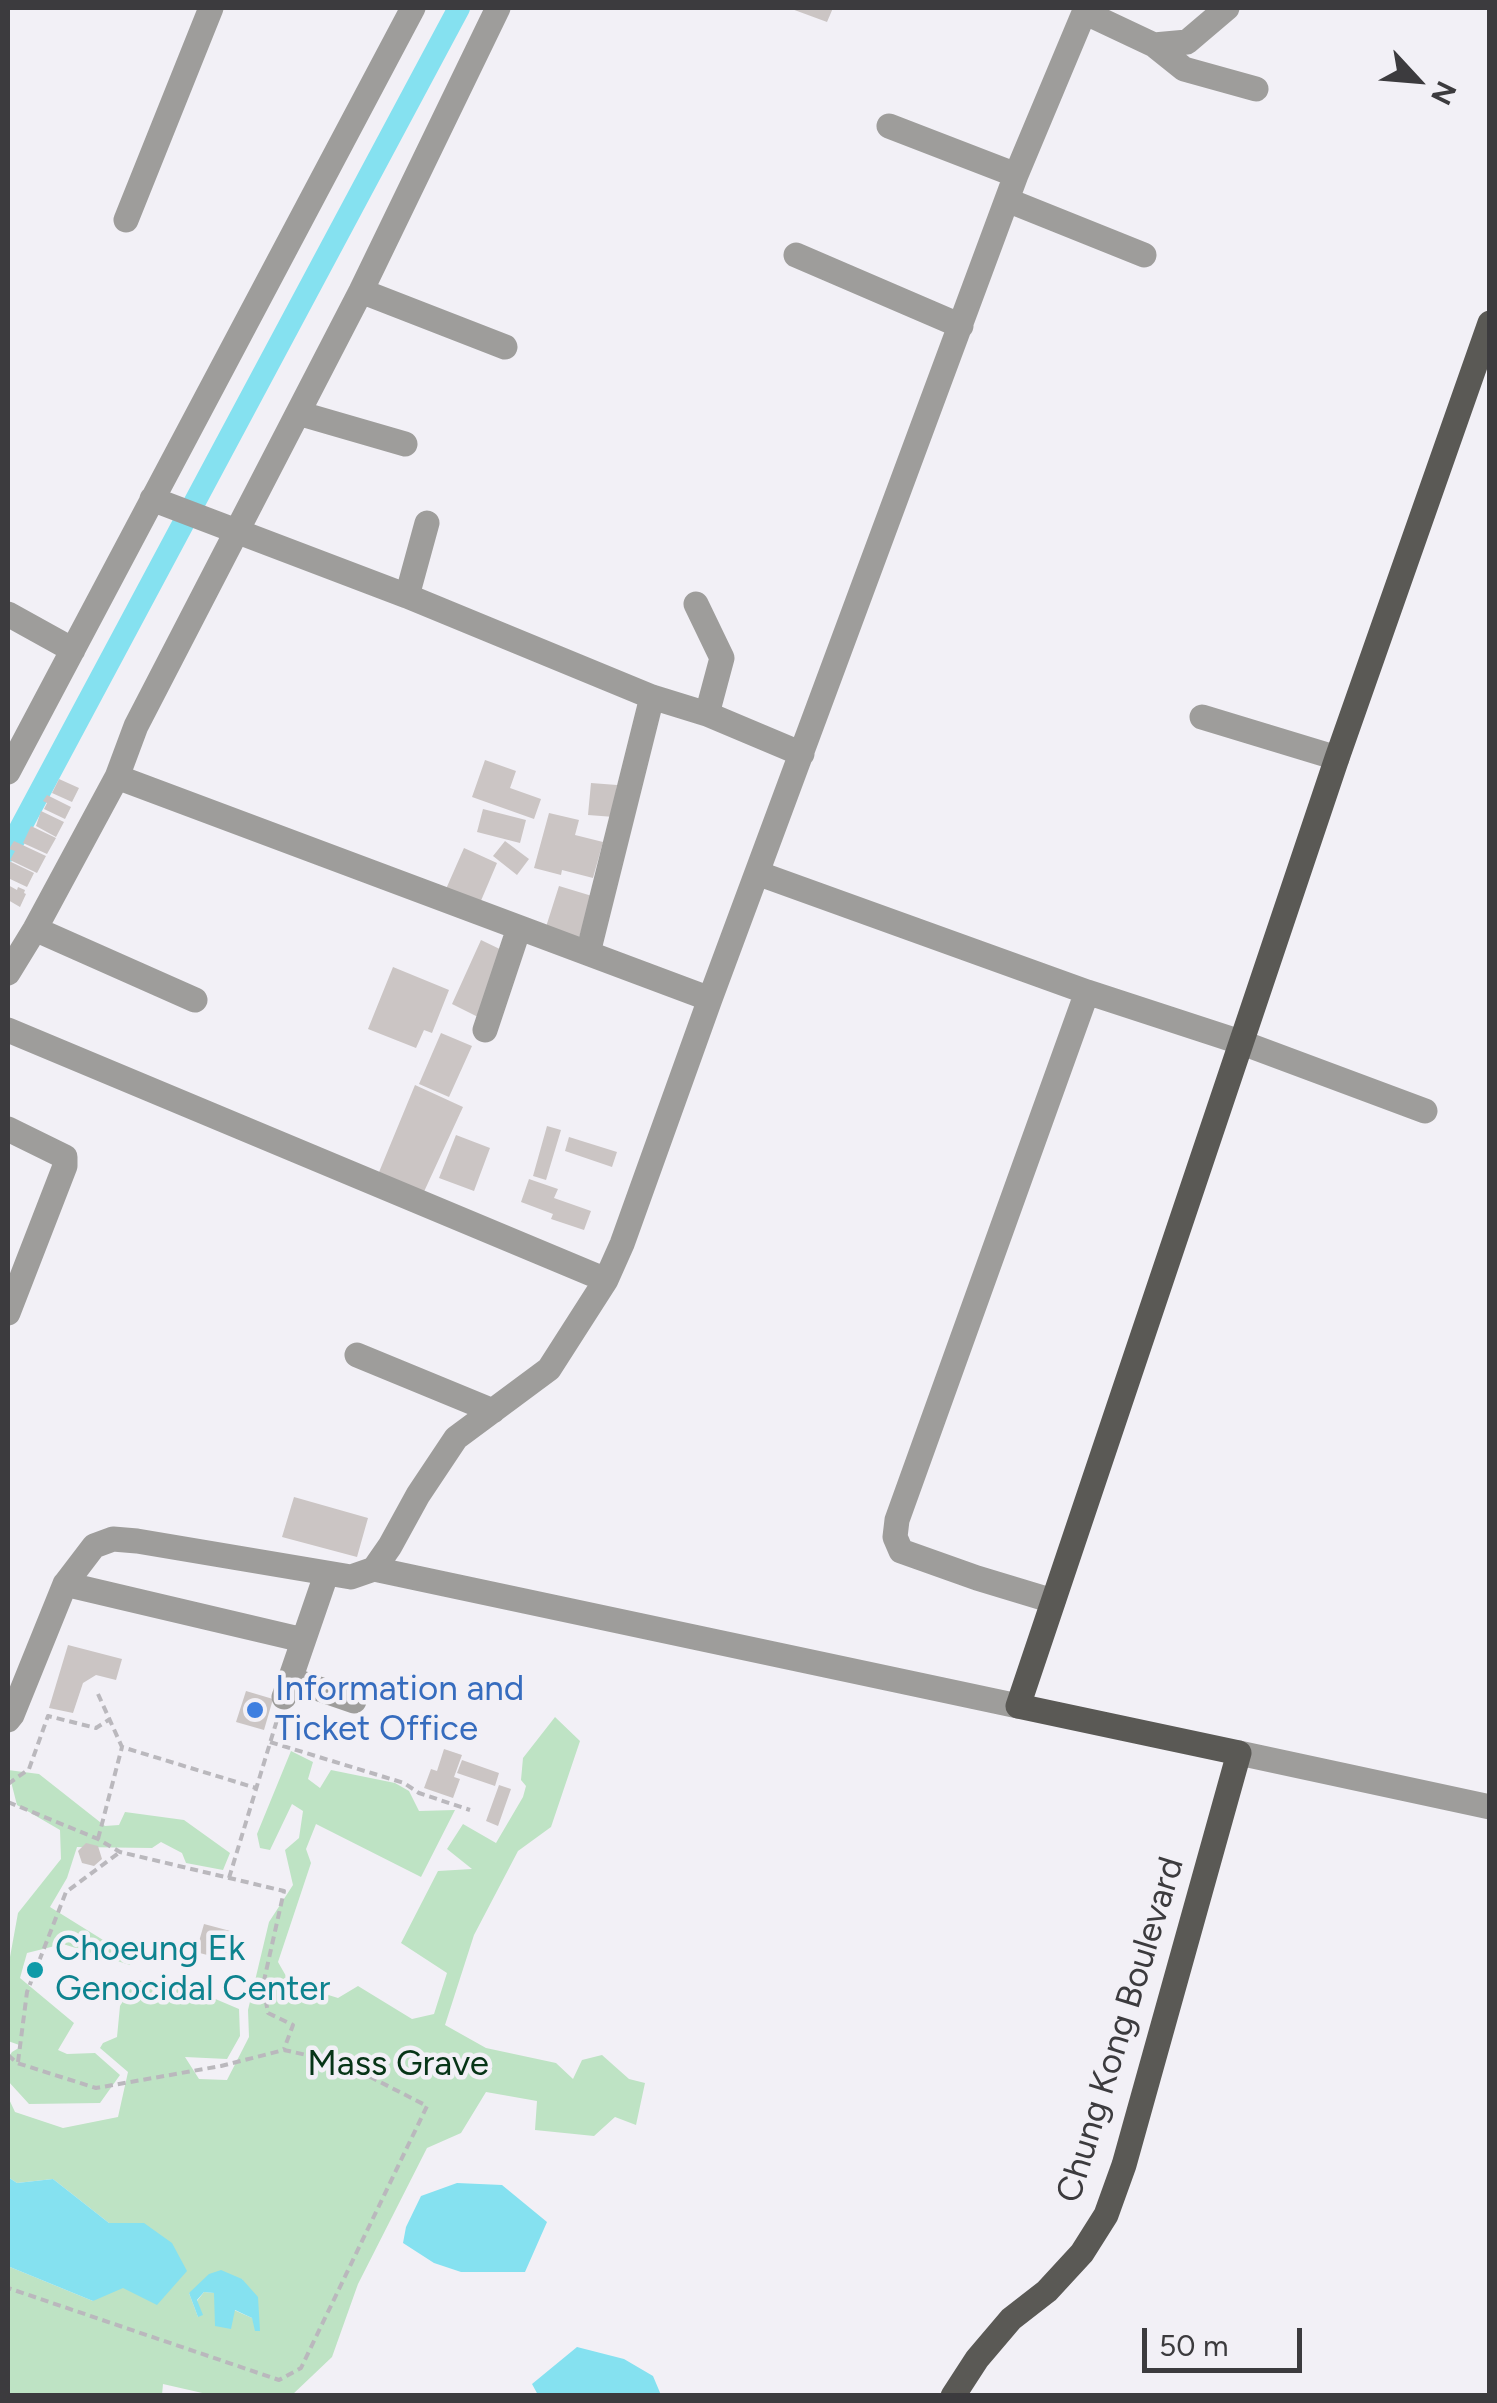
<!DOCTYPE html>
<html>
<head>
<meta charset="utf-8">
<style>
  body { margin:0 }
  #map { position:relative; width:1497px; height:2403px; overflow:hidden; background:#f2f0f6; font-family:Figtree,sans-serif }
  canvas { display:block }
  .frame { position:absolute; inset:0; border:10px solid #3c3b3e; pointer-events:none }
  .north { position:absolute; left:1367px; top:30px; width:100px; height:100px; -webkit-text-stroke:8px #f2f0f6; paint-order:stroke; rotate:116deg; font-size:28px; font-weight:700; line-height:40px; text-align:center; color:#3c3b3e }
  .north::after { content:''; display:block; margin:auto; width:35px; height:45px; background:#3c3b3e; clip-path:polygon(50% 0,100% 100%,50% 72%,0 100%) }
  .scale { position:absolute; left:1142px; top:2328px; width:160px; height:45px; box-sizing:border-box; border:5px solid #3c3b3e; border-top:0; padding-left:12px; font-size:30px; line-height:35px; white-space:nowrap; color:#3c3b3e; -webkit-text-stroke:8px #f2f0f6; paint-order:stroke }
</style>
</head>
<body>
<div id="map">
<canvas width="1497" height="2403"></canvas>
<div class="frame"></div>
<div class="north">N</div>
<div class="scale">50 m</div>
</div>
<script>
const context = document.querySelector('canvas').getContext('2d');
context.lineJoin = 'round';
function fillPath(path, color) { context.fillStyle = color; context.fill(path, 'evenodd'); }
const shape = rows => new Path2D(rows.map(r => 'M' + r).join(''));
function trace(path, color, width, dash) { context.strokeStyle = color; context.lineWidth = width; context.lineCap = dash ? 'butt' : 'round'; context.setLineDash(dash || []); context.stroke(path); }
function label(font, color, halo, rows, align = 'center') {
  context.font = font + ' Figtree,sans-serif'; context.lineWidth = 9; context.setLineDash([]); context.textBaseline = 'middle'; context.strokeStyle = halo; context.fillStyle = color; for (const [text, x, y, turn = 0] of rows) {
    context.save(); context.translate(x, y); context.rotate((+turn || 0) * Math.PI / 180); context.textAlign = isNaN(turn) ? turn : align; if (halo) context.strokeText(text, 0, 0); context.fillText(text, 0, 0); context.restore();
  }
}
fillPath(shape([
  [555,1717,580,1741,551,1827,518,1851,474,1935,445,2025,486,2048,556,2063,573,2079,582,2060,602,2055,629,2079,645,2083,636,2125,615,2117,594,2136,535,2130,537,2101,486,2092,461,2133,427,2148,358,2284,332,2357,292,2395,211,2395,163,2384,162,2395,8,2395,8,2262,10,2267,93,2301,144,2223,109,2223,53,2179,17,2183,8,2177,8,2097,15,2112,63,2128,118,2117,128,2072,100,2048,103,2043,117,2037,120,2006,135,1980,187,1987,239,2009,240,2036,227,2059,185,2057,199,2079,227,2080,249,2037,248,2010,269,1922,293,1885,285,1850,299,1838,303,1811,292,1804,270,1850,260,1848,257,1834,291,1751,313,1762,308,1779,320,1788,331,1770,395,1783,409,1791,419,1811,455,1810,421,1877,316,1824,306,1849,311,1863,278,1962,290,1983,338,1998,358,1986,412,2019,434,2014,447,1973,401,1943,438,1871,472,1869,447,1849,463,1824,496,1843,523,1797,526,1786,521,1780,523,1758],
  [242,2279,260,2331,252,2318,234,2310,215,2293,204,2292,197,2301,198,2317,189,2293],
  [8,1770,39,1774,105,1826,119,1825,125,1812,184,1820,230,1853,223,1870,186,1863,182,1853,161,1842,152,1848,77,1847,67,1878,50,1907,132,1958,130,1965,63,1944,27,1953,20,1978,74,2023,58,2050,67,2054,95,2053,120,2075,100,2103,29,2104,8,2081,8,2058,12,2052,22,2046,8,2041,8,1968,18,1913,61,1859,60,1830,17,1805]
]), '#bee3c4');
fillPath(shape([
  [8,2177,17,2183,53,2179,109,2223,144,2223,172,2243,187,2271,157,2305,123,2288,93,2301,10,2267,8,2262],
  [457,2183,502,2185,547,2222,525,2272,461,2272,434,2263,403,2243,406,2227,421,2196],
  [221,2270,242,2279,258,2297,260,2331,255,2331,252,2318,235,2310,231,2329,215,2326,214,2293,204,2292,197,2300,203,2315,198,2317,189,2293,209,2274],
  [577,2347,624,2359,653,2376,661,2395,538,2395,532,2384]
]), '#85e1f0');
trace(shape([
  [8,851,459,8]
]), '#85e1f0', 22);
fillPath(shape([
  [789,8,833,8,827,22],
  [485,760,516,771,510,788,541,799,534,819,472,797],
  [59,779,79,788,72,802,52,793],
  [591,783,617,785,614,817,588,815],
  [47,795,71,807,65,819,44,809,47,803,43,801],
  [483,809,526,820,520,843,477,832],
  [41,811,64,822,56,837,36,826],
  [549,813,579,820,575,835,603,842,593,878,562,870,561,875,534,868],
  [31,826,56,838,47,854,23,843],
  [14,841,46,856,37,873,10,860,15,851,9,849],
  [505,841,529,859,517,875,493,856],
  [464,848,497,863,480,903,446,889],
  [9,861,34,873,27,887,8,878],
  [8,885,17,890,18,887,25,890,24,893,26,894,20,907,8,900],
  [559,886,592,896,578,941,545,930],
  [481,940,508,953,478,1017,452,1004],
  [393,967,449,990,432,1033,424,1030,416,1048,368,1029],
  [441,1033,472,1046,449,1097,419,1084],
  [415,1085,463,1107,422,1196,377,1177],
  [547,1126,561,1130,546,1180,533,1176],
  [456,1135,490,1148,474,1191,439,1178],
  [569,1137,617,1152,612,1167,565,1151],
  [529,1179,558,1189,554,1198,591,1211,584,1230,551,1219,553,1214,521,1202],
  [294,1497,368,1518,357,1557,282,1537],
  [68,1645,122,1659,116,1680,96,1675,83,1683,73,1713,49,1708],
  [246,1691,273,1699,264,1730,236,1722],
  [444,1749,462,1755,454,1777,460,1779,453,1798,424,1788,431,1769,437,1771],
  [462,1760,499,1773,495,1786,457,1773],
  [499,1785,511,1789,498,1826,486,1821],
  [86,1843,98,1846,102,1859,94,1866,82,1863,78,1851],
  [204,1924,234,1932,226,1960,196,1952]
]), '#cbc5c4');
trace(shape([
  [98,1694,122,1747,256,1788],
  [270,1742,404,1783,419,1793,470,1810],
  [8,1784,29,1769,48,1716,96,1728,110,1719],
  [8,1802,98,1839,120,1852,284,1891,263,1985,268,2013,293,2025,284,2049],
  [98,1839,122,1747],
  [229,1878,277,1720],
  [8,2055,17,2063,96,2088,221,2066,284,2050,343,2063,427,2106,301,2368,279,2380,8,2288],
  [18,2062,27,1992,66,1892,120,1852]
]), '#bab8bd', 4, [8, 5]);
trace(shape([
  [1084,12,1154,45,1187,42,1227,8],
  [1154,45,1184,69,1256,89],
  [889,126,1016,175],
  [1007,200,1144,255],
  [126,220,211,8],
  [796,255,961,326],
  [361,291,505,347],
  [298,413,405,444],
  [152,499,407,596,652,697,707,714,802,754],
  [407,596,427,523],
  [696,604,722,658,707,714],
  [8,614,73,650],
  [1202,717,1337,758],
  [8,772,413,8],
  [117,777,710,999],
  [757,873,1087,992,1240,1042,1425,1111],
  [35,929,195,1000],
  [588,953,652,697],
  [8,973,35,929,117,777,136,726,361,291,498,8],
  [8,1030,606,1280],
  [485,1030,519,928],
  [8,1129,65,1157,65,1166,8,1313],
  [357,1355,493,1411],
  [374,1569,1018,1706],
  [65,1584,303,1640],
  [1053,1601,977,1578,901,1551,895,1537,897,1520,1087,992],
  [290,1679,354,1701],
  [284,1697,326,1575],
  [8,1720,12,1715,65,1584,94,1546,113,1539,137,1541,351,1577,374,1569,390,1546,418,1495,456,1438,549,1369,606,1280,622,1244,710,999,1016,175,1086,8],
  [1239,1753,1490,1807]
]), '#9e9d9b', 25);
trace(shape([
  [953,2396,977,2359,1011,2319,1047,2291,1082,2253,1106,2215,1124,2165,1239,1753,1018,1706,1337,758,1490,323]
]), '#5a5955', 25);
for (const [x, y, r, color] of [
  [255,1710,10,"#3f7fe0"],
  [35,1970,10,"#0f9aa8"]
]) { const dot = new Path2D(); dot.arc(x, y, r, 0, 2 * Math.PI); context.fillStyle = color; context.fill(dot); trace(dot, '#f2f0f6', 4); }
label('35px', '#366cbe', '#f2f0f6', [
  ["Information and",275,1690],
  ["Ticket Office",275,1730]
], 'left');
label('35px', '#0d838f', '#f2f0f6', [
  ["Choeung Ek",55,1950],
  ["Genocidal Center",55,1990]
], 'left');
label('35px', '#3c3b3e', '#f2f0f6', [
  ["Chung Kong Boulevard",1121,2030,-73]
]);
label('35px', '#073517', '#f2f0f6', [
  ["Mass Grave",398,2065]
]);
</script>
</body>
</html>
